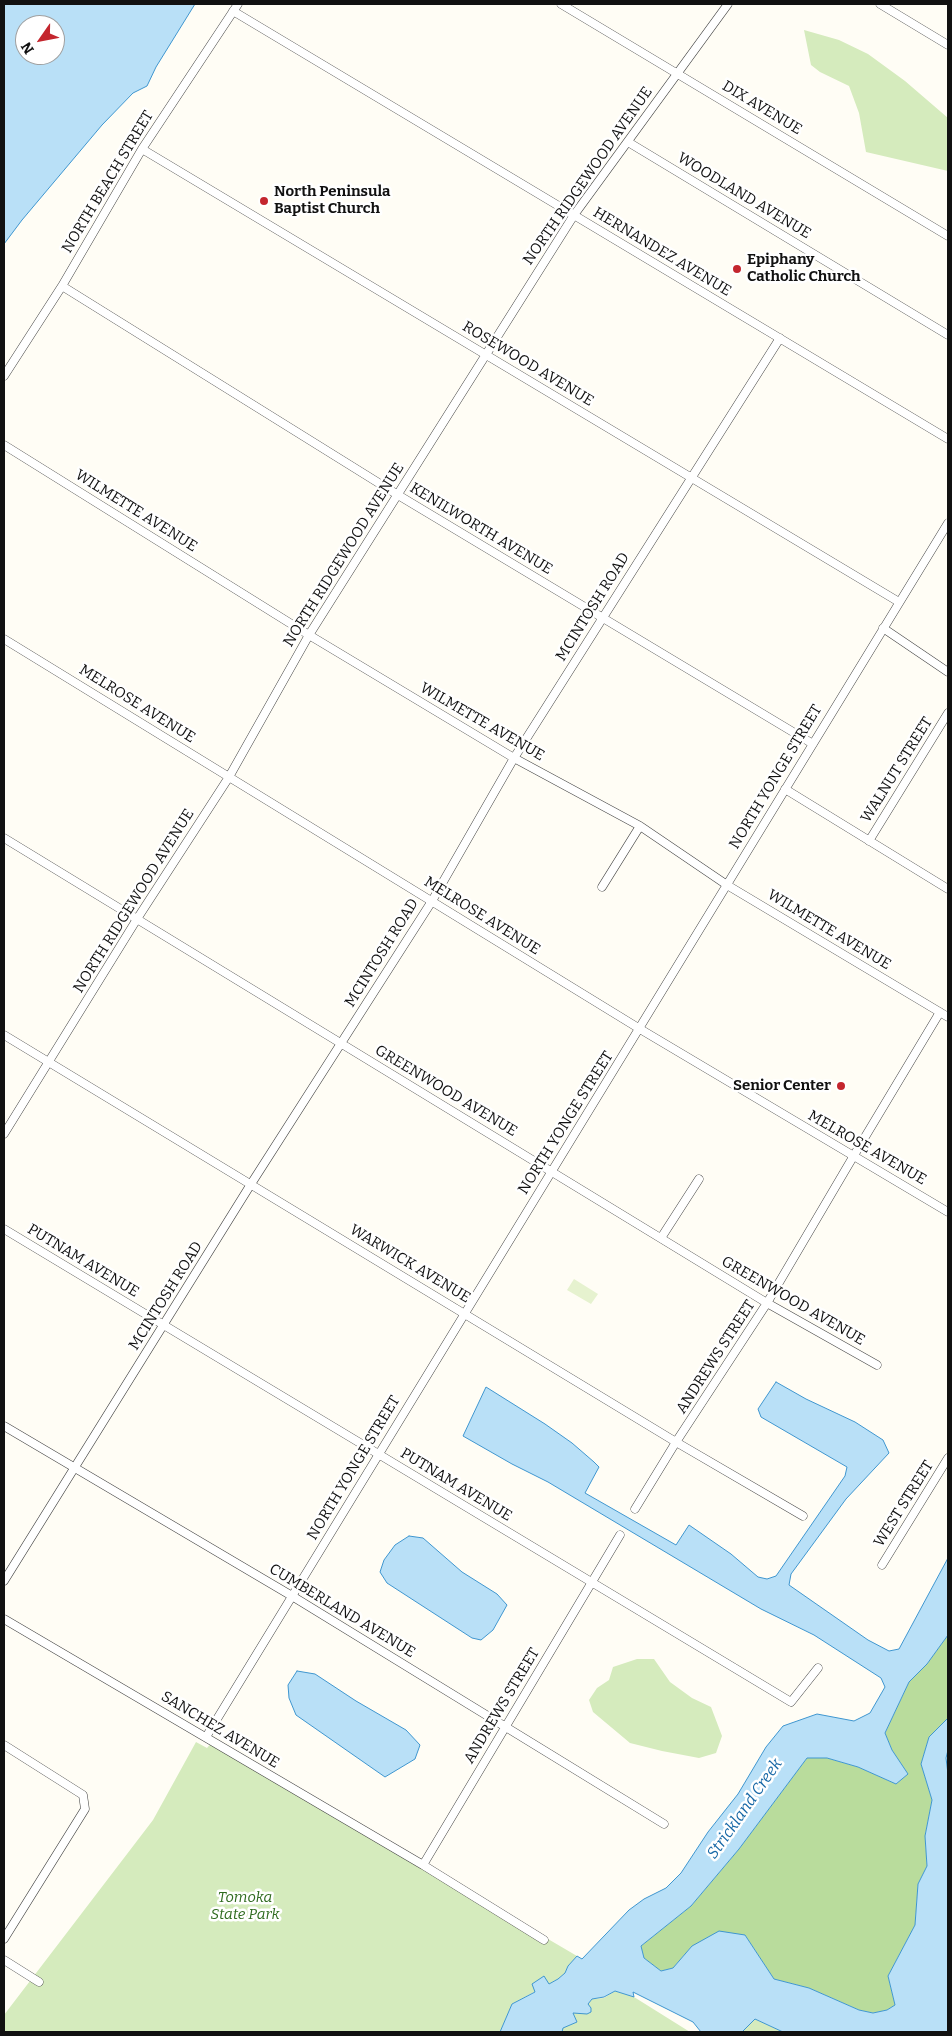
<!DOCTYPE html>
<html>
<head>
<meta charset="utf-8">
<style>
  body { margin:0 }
  #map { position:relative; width:952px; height:2036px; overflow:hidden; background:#fffdf5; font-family:Bitter,serif }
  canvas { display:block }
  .frame { position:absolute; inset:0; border:5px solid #111; pointer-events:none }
  .north { position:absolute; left:15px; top:15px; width:50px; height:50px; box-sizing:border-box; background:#fff; border:1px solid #a0a0a0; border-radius:50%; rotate:237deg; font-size:14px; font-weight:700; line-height:20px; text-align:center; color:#111 }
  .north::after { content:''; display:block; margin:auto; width:18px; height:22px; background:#c4262e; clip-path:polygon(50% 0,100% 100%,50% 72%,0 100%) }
</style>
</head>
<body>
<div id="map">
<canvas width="952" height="2036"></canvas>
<div class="frame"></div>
<div class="north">N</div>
</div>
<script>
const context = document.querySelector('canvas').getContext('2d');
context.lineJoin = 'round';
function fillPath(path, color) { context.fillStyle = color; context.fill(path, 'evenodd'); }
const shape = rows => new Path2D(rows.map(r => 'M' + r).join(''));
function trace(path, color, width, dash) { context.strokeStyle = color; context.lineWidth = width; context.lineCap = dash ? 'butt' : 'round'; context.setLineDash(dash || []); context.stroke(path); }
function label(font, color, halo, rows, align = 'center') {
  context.font = font + ' Bitter,serif'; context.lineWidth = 5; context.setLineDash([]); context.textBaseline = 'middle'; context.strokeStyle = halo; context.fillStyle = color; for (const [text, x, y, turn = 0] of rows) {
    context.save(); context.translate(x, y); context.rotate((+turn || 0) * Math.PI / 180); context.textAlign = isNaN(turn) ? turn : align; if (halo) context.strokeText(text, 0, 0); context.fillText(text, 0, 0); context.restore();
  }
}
fillPath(shape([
  [804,30,839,40,868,54,905,81,948,118,948,171,866,152,859,113,849,86,820,72,811,65],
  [637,1659,654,1659,670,1682,692,1698,711,1707,722,1736,716,1753,699,1758,662,1751,630,1743,593,1712,589,1700,597,1688,609,1680,613,1667],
  [213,1741,374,1837,577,1956,568,1966,565,1973,558,1979,512,2004,500,2032,4,2032,4,2015,153,1820,196,1742,207,1748],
  [615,1991,634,1997,690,2032,562,2032,562,2028,577,2022,573,2013,578,2013,592,1999,604,1998],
  [755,2019,783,2032,742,2032]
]), '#d5ebbd');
fillPath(shape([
  [948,1635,948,1718,929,1737,921,1764,932,1800,925,1836,927,1866,918,1884,915,1925,888,1976,895,2005,887,2010,873,2013,859,2010,809,1988,774,1979,745,1935,692,1946,673,1968,661,1971,644,1958,641,1946,691,1906,739,1849,807,1758,827,1758,858,1767,896,1784,908,1774,892,1750,885,1733,909,1682,927,1664]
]), '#b9dc9c');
fillPath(shape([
  [574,1279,598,1294,591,1304,567,1290]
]), '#e6f2cf');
const water = shape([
  [4,4,195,4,156,67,147,86,133,93,102,125,22,220,4,244,4,4],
  [25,25,55,25,55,55,25,55,25,25],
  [776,1382,806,1399,855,1422,883,1440,889,1453,846,1499,791,1574,789,1585,868,1640,889,1651,899,1649,948,1558,948,1635,927,1664,909,1682,885,1733,892,1750,908,1774,896,1784,858,1767,827,1758,807,1758,739,1849,691,1906,641,1946,644,1958,661,1971,673,1968,692,1946,719,1931,745,1935,774,1979,809,1988,859,2010,873,2013,887,2010,895,2005,888,1976,915,1925,918,1884,927,1866,925,1836,932,1800,921,1764,929,1737,948,1718,948,1750,946,1758,948,1774,948,2032,783,2032,755,2019,742,2032,701,2032,693,2022,633,1992,634,1997,615,1991,604,1997,592,1999,588,2004,591,2008,591,2012,587,2014,573,2013,577,2022,563,2028,562,2032,500,2032,512,2004,535,1992,532,1984,544,1976,549,1984,558,1979,565,1973,568,1966,577,1956,582,1959,629,1910,644,1899,666,1888,681,1873,708,1832,738,1794,766,1747,783,1726,817,1714,854,1721,870,1713,885,1687,881,1678,814,1635,761,1609,548,1482,512,1464,463,1436,486,1387,545,1424,572,1443,594,1462,599,1467,585,1493,676,1545,689,1525,731,1554,758,1577,767,1579,776,1576,845,1476,847,1467,761,1417,758,1409,776,1382],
  [409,1536,423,1538,462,1572,497,1594,507,1605,493,1630,481,1640,472,1638,387,1583,380,1572,384,1560,395,1545,409,1536],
  [297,1671,315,1674,356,1701,406,1730,420,1745,415,1759,385,1777,296,1715,289,1698,288,1685,297,1671]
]);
fillPath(water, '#b9e0f7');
trace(water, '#3f96cf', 1);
const minor = shape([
  [561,4,948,236],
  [880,4,948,45],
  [233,11,948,439],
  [628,142,948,335],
  [142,149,899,602],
  [62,286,398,495,813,744],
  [4,376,62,286,142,149,238,4],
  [4,445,309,635,514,758,640,826,727,885,948,1017],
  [883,628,948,672],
  [4,639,640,1029,948,1212],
  [785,789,948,889],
  [4,838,767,1303,877,1365],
  [869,841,948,713],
  [602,887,640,826],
  [4,1035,676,1442,803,1516],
  [4,1134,137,919,229,777,309,635,574,215,728,4],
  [4,1229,791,1702,818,1668],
  [661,1238,699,1179],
  [4,1426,292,1596,664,1824],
  [635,1509,676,1442,767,1303,853,1157,940,1012],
  [882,1565,948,1458],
  [4,1581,251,1184,432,901,514,758,780,338],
  [4,1619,423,1865,544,1940],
  [206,1737,948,523],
  [4,1745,83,1795,85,1809,4,1939],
  [423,1865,620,1535],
  [4,1960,39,1982]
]);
trace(minor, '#444', 9);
trace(minor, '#fff', 8);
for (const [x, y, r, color] of [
  [264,201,5,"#c4262e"],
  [737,269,5,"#c4262e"],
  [841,1086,5,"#c4262e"]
]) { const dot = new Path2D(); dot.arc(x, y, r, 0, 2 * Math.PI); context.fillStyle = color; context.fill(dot); trace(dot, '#fff', 2); }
label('15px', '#111', '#fff', [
  ["DIX AVENUE",762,108,31],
  ["NORTH RIDGEWOOD AVENUE",588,176,-55],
  ["NORTH BEACH STREET",108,182,-59],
  ["WOODLAND AVENUE",744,196,31],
  ["HERNANDEZ AVENUE",662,252,31],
  ["ROSEWOOD AVENUE",528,364,31],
  ["WILMETTE AVENUE",136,511,32],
  ["KENILWORTH AVENUE",481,529,31],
  ["NORTH RIDGEWOOD AVENUE",344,555,-58],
  ["MCINTOSH ROAD",593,607,-58],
  ["MELROSE AVENUE",137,704,32],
  ["WILMETTE AVENUE",482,722,30],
  ["WALNUT STREET",897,770,-58],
  ["NORTH YONGE STREET",776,777,-59],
  ["NORTH RIDGEWOOD AVENUE",134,901,-58],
  ["MELROSE AVENUE",482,916,32],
  ["WILMETTE AVENUE",829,930,31],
  ["MCINTOSH ROAD",382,953,-58],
  ["GREENWOOD AVENUE",446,1091,31],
  ["NORTH YONGE STREET",566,1123,-58],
  ["MELROSE AVENUE",867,1148,30],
  ["PUTNAM AVENUE",83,1261,31],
  ["WARWICK AVENUE",410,1264,31],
  ["MCINTOSH ROAD",166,1296,-58],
  ["GREENWOOD AVENUE",793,1301,30],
  ["ANDREWS STREET",716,1357,-57],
  ["NORTH YONGE STREET",354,1468,-59],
  ["PUTNAM AVENUE",456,1485,31],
  ["WEST STREET",904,1504,-58],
  ["CUMBERLAND AVENUE",342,1611,31],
  ["ANDREWS STREET",502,1706,-59],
  ["SANCHEZ AVENUE",220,1730,31]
]);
label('bold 15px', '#111', '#fff', [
  ["North Peninsula",274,192],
  ["Baptist Church",274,209],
  ["Epiphany",747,260],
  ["Catholic Church",747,277],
  ["Senior Center",831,1086,"right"]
], 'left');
label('italic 15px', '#2f6b1f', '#fff', [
  ["Tomoka",245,1898],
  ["State Park",245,1915]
]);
label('italic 16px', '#1768a6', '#fff', [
  ["Strickland Creek",745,1809,-55]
]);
</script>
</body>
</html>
